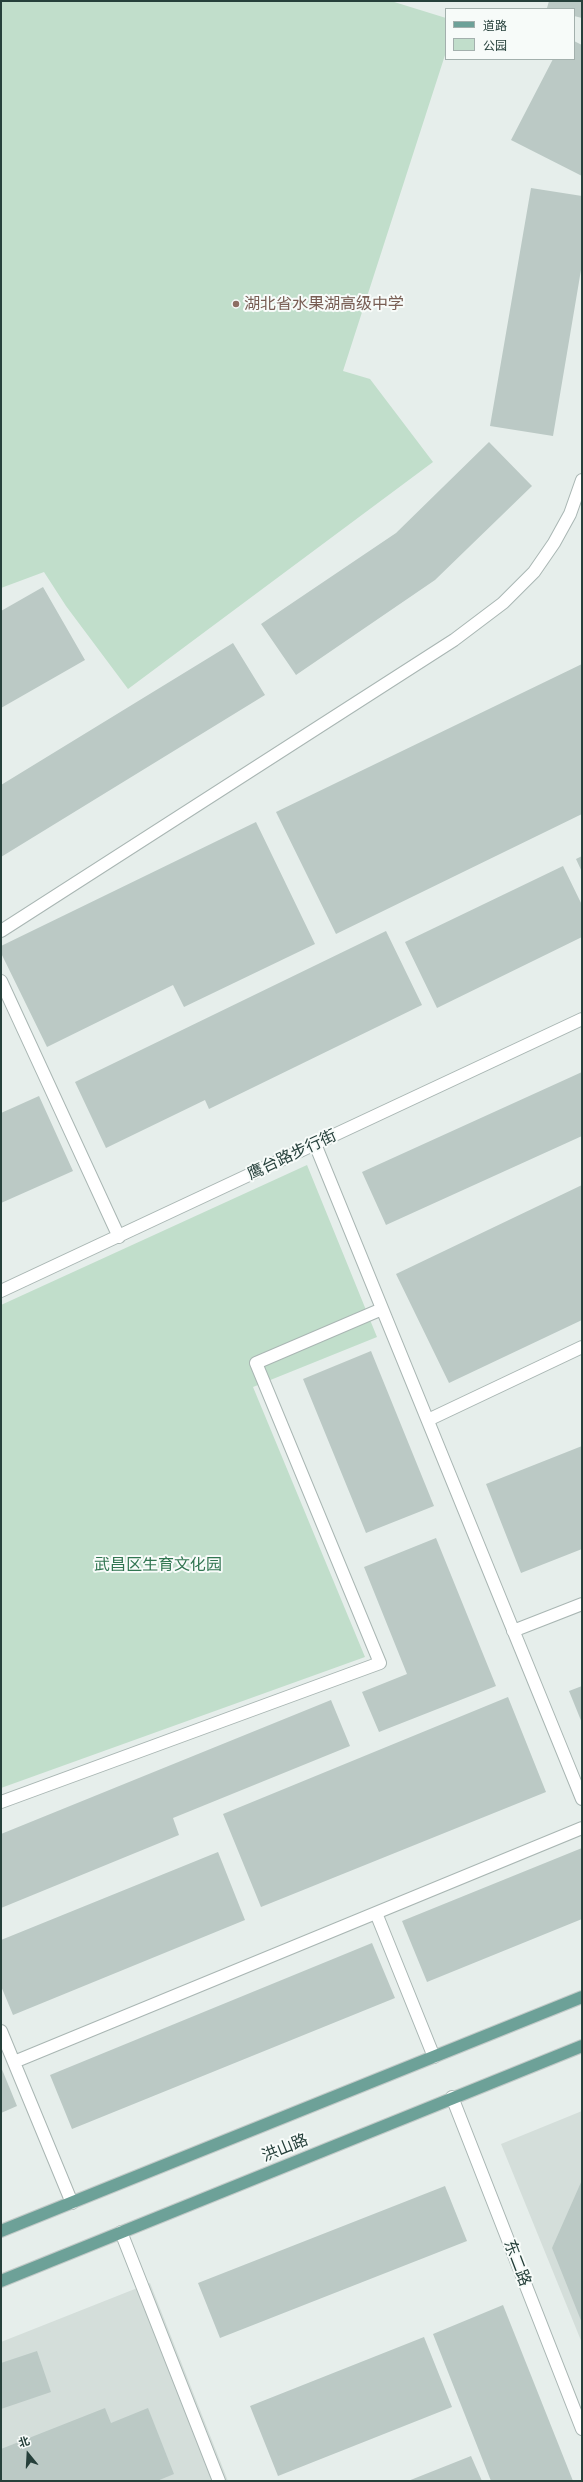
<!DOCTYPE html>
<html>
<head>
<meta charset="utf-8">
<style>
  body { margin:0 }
  #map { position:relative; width:583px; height:2482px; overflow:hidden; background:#e6eeeb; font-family:"Alegreya Sans","Noto Sans SC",sans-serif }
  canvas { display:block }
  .frame { position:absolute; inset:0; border:2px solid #26403b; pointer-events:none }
  .legend { position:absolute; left:445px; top:8px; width:130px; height:52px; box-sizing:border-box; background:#f7fbf9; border:1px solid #a3b0ad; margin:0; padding:5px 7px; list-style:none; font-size:12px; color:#26403b }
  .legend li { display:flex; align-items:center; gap:8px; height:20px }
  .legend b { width:20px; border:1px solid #a3b0ad }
  .north { position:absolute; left:8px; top:2434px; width:40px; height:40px; -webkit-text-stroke:3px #f7fbf9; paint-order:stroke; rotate:342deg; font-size:11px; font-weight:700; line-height:16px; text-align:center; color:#26403b }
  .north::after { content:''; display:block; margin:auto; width:14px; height:18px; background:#26403b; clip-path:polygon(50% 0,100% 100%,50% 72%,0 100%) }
</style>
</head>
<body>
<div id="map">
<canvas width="583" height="2482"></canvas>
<div class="frame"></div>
<ul class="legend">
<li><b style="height:5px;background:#6da198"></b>道路</li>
<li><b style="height:11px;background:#c1decb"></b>公园</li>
</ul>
<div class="north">北</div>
</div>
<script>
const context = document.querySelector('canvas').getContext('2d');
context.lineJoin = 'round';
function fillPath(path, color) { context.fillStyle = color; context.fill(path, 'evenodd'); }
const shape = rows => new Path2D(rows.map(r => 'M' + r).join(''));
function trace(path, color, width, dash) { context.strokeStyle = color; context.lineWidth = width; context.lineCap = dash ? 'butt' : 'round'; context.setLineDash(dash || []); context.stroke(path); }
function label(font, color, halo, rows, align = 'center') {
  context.font = font + ' "Alegreya Sans","Noto Sans SC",sans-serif'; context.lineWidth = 4; context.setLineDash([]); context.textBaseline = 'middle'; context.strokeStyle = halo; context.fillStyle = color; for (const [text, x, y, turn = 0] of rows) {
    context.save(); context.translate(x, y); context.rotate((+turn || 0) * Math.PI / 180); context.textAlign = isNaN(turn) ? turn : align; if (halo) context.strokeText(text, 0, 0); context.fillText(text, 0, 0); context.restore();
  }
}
fillPath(shape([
  [582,2111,582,2343,501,2144],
  [150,2283,228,2481,1,2481,1,2342]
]), '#d4deda');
fillPath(shape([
  [1,1,391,1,446,18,446,52,343,371,370,379,433,462,128,689,66,606,44,572,1,588],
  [307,1165,377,1337,253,1387,365,1657,1,1788,1,1305]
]), '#c1decb');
fillPath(shape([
  [549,1,582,1,582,18,574,16,574,9,547,8],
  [574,41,582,45,582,176,511,140,553,59,574,59],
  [531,188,582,196,582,264,553,436,490,426],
  [489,442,532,486,435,580,296,675,261,624,396,533],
  [43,587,85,660,1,708,1,611],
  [233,643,265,695,1,857,1,785],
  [582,664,582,814,336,934,276,812],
  [256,822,315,944,184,1007,173,985,47,1047,1,953,1,946],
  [582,856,582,872,576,859],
  [563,866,582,905,582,937,437,1008,405,942],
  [386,931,422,1005,209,1109,205,1100,106,1148,75,1082],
  [582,1072,582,1136,386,1225,362,1172],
  [39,1096,73,1171,1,1203,1,1113],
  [582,1185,582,1320,449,1383,396,1274],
  [371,1351,434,1506,366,1533,303,1379],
  [582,1446,582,1549,521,1573,486,1484],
  [436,1538,496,1686,379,1732,362,1692,407,1674,364,1567],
  [582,1686,582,1723,569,1691],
  [508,1697,546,1792,261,1907,223,1814],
  [331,1700,350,1746,173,1818,179,1835,1,1908,1,1834],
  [582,1848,582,1919,427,1982,402,1921],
  [218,1852,245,1920,13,2015,1,1986,1,1940],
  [372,1943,395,1998,72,2129,50,2075],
  [1,2067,17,2106,1,2113],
  [582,2180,582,2323,552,2248],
  [445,2186,467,2241,220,2338,198,2283],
  [503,2305,573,2481,491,2481,433,2334],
  [424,2337,452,2407,278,2476,250,2406],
  [37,2351,51,2392,1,2409,1,2363],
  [105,2408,111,2423,148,2408,174,2474,157,2481,1,2481,1,2449],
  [471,2456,482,2481,408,2481]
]), '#bbc9c5');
const minor = shape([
  [1,931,454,640,503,603,534,572,554,543,570,514,582,480],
  [1,981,119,1237],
  [315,1144,582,1799],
  [1,1291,582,1019],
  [428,1420,582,1347],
  [513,1631,582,1604],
  [1,1802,380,1663,256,1363,382,1309],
  [376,1913,434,2057],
  [1,2031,72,2203],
  [14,2062,582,1828],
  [452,2097,582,2429],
  [121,2232,219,2481]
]);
const major = shape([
  [1,2231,582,1997],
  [1,2281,582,2046]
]);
trace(minor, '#a9b6b3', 14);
trace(major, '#c2cac8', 14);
trace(minor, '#fff', 12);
trace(major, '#6da198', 12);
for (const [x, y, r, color] of [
  [236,304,4,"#8d6e63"]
]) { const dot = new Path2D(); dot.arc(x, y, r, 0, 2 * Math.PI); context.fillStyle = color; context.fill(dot); trace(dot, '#f7fbf9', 1.5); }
label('16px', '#785e54', '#f7fbf9', [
  ["湖北省水果湖高级中学",244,304]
], 'left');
label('16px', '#26403b', '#f7fbf9', [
  ["鹰台路步行街",292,1155,-25],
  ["洪山路",285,2148,-22],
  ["东二路",517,2263,69]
]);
label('16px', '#317551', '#f7fbf9', [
  ["武昌区生育文化园",158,1565]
]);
</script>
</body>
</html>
